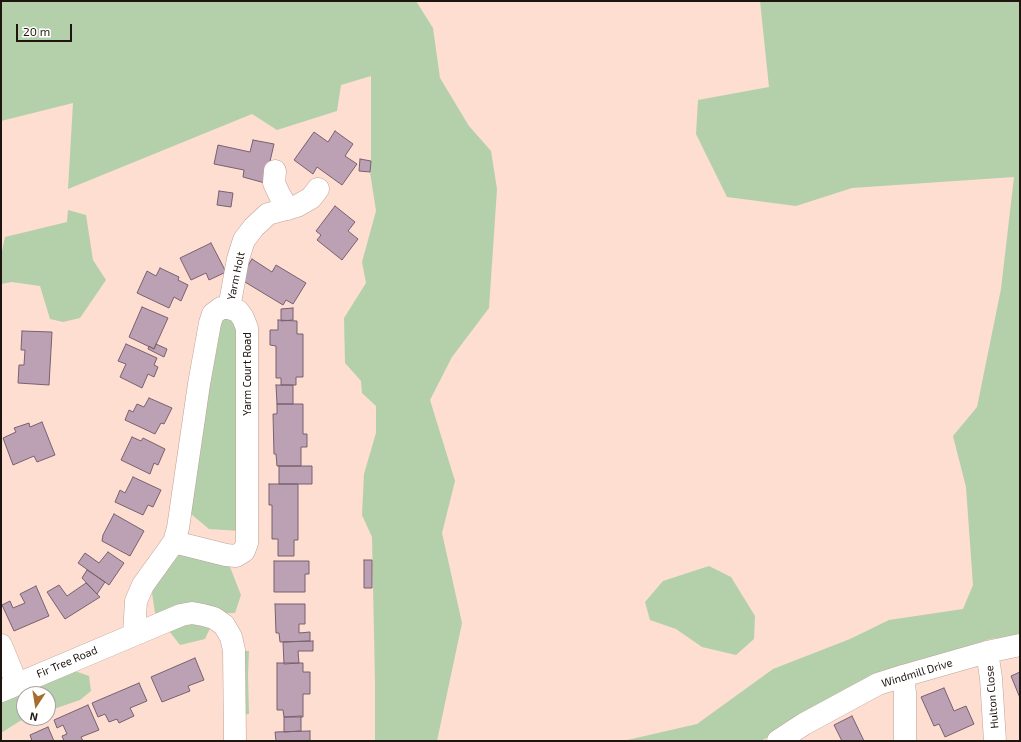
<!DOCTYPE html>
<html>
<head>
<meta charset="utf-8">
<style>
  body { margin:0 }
  #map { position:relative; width:1021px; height:742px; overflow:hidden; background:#fdded1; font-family:"Exo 2",sans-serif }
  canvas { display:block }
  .frame { position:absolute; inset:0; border:2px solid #1e1410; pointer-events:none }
  .north { position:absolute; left:16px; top:686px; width:40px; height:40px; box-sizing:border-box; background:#fff; border:1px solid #a5a19f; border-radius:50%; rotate:192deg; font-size:11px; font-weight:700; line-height:16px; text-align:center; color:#1e1410 }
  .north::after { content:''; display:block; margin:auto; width:14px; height:18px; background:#a86c2f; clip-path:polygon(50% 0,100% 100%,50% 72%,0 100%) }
  .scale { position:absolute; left:16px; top:24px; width:56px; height:18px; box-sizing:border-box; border:2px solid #1e1410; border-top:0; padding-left:5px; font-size:12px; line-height:14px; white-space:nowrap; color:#1e1410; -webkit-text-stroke:3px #fff; paint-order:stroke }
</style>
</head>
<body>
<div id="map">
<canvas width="1021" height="742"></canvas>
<div class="frame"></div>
<div class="north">N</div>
<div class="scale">20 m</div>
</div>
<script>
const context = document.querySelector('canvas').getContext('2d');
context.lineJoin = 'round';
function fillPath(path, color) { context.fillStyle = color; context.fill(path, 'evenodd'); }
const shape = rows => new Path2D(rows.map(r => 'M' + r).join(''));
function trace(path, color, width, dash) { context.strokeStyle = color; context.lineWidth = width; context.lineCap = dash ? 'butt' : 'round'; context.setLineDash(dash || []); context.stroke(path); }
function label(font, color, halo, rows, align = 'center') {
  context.font = font + ' "Exo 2",sans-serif'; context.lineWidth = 4; context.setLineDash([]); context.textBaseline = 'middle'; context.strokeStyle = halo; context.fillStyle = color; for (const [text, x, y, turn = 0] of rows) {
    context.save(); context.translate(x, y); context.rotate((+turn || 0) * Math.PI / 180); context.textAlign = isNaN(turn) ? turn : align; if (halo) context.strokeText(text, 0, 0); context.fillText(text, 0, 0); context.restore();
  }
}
fillPath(shape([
  [1,1,416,1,433,28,440,78,469,126,491,151,497,189,489,308,452,357,430,400,455,481,442,533,462,623,437,741,375,741,375,682,372,537,362,515,364,474,376,433,376,406,362,393,361,381,345,363,344,318,366,283,362,262,376,211,370,172,371,161,371,76,341,85,337,111,277,130,252,114,68,189,73,103,1,121],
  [760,1,1020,1,1020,635,990,639,914,664,820,707,761,741,623,741,697,724,773,669,850,639,889,620,963,609,973,585,966,487,953,436,977,407,1001,289,1014,177,852,188,796,206,727,197,696,134,698,100,769,87],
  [68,210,86,215,93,260,106,280,80,318,63,322,50,319,40,286,12,282,1,284,1,256,5,237,67,222],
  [227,315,254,323,255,532,209,529,191,514,217,323],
  [176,554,206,556,230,567,241,595,235,613,217,613,205,639,180,645,155,613,152,593,161,574],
  [709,566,731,577,755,616,754,639,736,655,702,647,676,629,650,620,645,602,663,581],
  [243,651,249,651,248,675,249,714,240,715],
  [72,670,89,676,91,691,80,700,48,711,48,694,24,694,24,718,28,718,20,721,1,733,1,701]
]), '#b3d0ab');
const building = shape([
  [335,131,353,144,345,156,357,164,342,185,317,167,313,174,294,160,314,132,328,142,335,131],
  [253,140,274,144,265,183,243,177,244,170,214,164,218,145,250,152,253,140],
  [360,159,371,161,370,172,359,171,360,159],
  [219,191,233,193,231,207,217,205,219,191],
  [335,206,355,222,348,231,358,239,342,260,317,240,321,235,316,231,335,206],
  [211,243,226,272,209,280,206,273,191,280,180,258,211,243],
  [252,259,272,272,276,265,306,283,293,304,286,300,283,305,240,279,252,259],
  [160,268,179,277,178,280,188,285,181,301,174,297,169,308,137,293,147,271,156,276,160,268],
  [142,307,168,318,154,349,129,337,142,307],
  [293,308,293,320,281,321,281,309,293,308],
  [278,320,297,321,297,334,303,334,303,377,296,377,296,385,281,385,281,378,276,378,276,346,270,345,270,330,278,330,278,320],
  [22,331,52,332,49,385,18,383,19,365,24,365,25,350,21,350,22,331],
  [126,344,157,358,154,365,158,367,154,377,148,374,142,388,120,377,126,364,118,361,126,344],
  [156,344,167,349,164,357,148,349,149,346,154,349,156,344],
  [276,385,293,385,293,404,277,404,276,385],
  [149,398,172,408,164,424,161,423,155,434,125,420,129,410,133,412,137,404,144,407,149,398],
  [277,404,303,404,303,434,307,434,307,447,301,447,301,466,277,466,276,454,274,454,273,414,277,414,277,404],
  [42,422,55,455,37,462,34,456,13,465,3,438,16,432,14,428,29,423,30,427,42,422],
  [132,437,141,441,143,438,165,449,158,465,154,463,150,474,121,460,132,437],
  [279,466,312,466,312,484,279,484,279,466],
  [133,477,161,490,153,507,148,505,143,515,115,502,120,490,125,493,133,477],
  [269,484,298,484,298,540,294,540,294,556,278,556,278,539,272,539,272,505,269,505,269,484],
  [114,514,144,531,130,556,102,541,103,535,114,514],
  [108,552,124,563,109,585,78,563,85,553,99,563,108,552],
  [364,560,372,560,372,588,364,588,364,560],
  [274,561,309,561,309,574,305,574,305,592,274,592,274,561],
  [87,570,105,582,97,594,82,578,87,570],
  [86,583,100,597,65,619,47,592,59,585,67,596,86,583],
  [36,586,49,616,14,631,2,605,10,601,13,608,25,603,20,594,36,586],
  [275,604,305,604,305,624,299,624,299,633,310,632,310,641,280,642,279,633,276,633,275,604],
  [313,641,313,651,298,651,299,663,284,664,283,642,313,641],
  [195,658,204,680,188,686,190,691,162,702,151,677,195,658],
  [277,663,303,663,303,672,310,672,310,694,303,694,303,717,284,717,283,710,277,710,277,663],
  [1020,672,1020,698,1011,676,1020,672],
  [139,683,147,701,130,708,134,716,119,723,117,719,109,722,105,714,98,717,92,703,139,683],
  [944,688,954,711,966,706,974,724,945,737,939,724,934,726,921,697,944,688],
  [88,705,99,730,81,737,83,741,64,741,62,736,67,734,63,725,57,728,54,720,88,705],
  [301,716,301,731,284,732,284,717,301,716],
  [852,716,864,741,842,741,834,725,852,716],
  [48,727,54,741,32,741,30,735,48,727],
  [310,731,310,741,276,741,275,732,310,731]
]);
fillPath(building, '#bba1b3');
trace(building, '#786070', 1);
const minor = shape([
  [275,171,274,183,280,196,288,209],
  [229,308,238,259,244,240,254,227,268,214,297,206,311,198,318,189],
  [134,634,136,601,143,585,174,542,178,528,199,384,210,323,213,314,221,308,229,308,238,311,243,318,247,328,247,543,244,551,236,556,226,555,174,542],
  [1,645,17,684],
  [987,652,991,678,995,741],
  [903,676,905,693,905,741],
  [1,691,181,615,192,613,203,615,214,618,224,625,231,637,234,650,235,741],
  [778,741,804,724,878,684,903,676,987,652,1020,645]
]);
trace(minor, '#bfa295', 23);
trace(minor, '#fff', 22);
label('11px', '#1e1410', '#fff', [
  ["Yarm Holt",236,276,-78],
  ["Yarm Court Road",247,374,-90],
  ["Fir Tree Road",67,662,-23],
  ["Windmill Drive",917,673,-17],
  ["Hulton Close",992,697,-95]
]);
</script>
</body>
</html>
